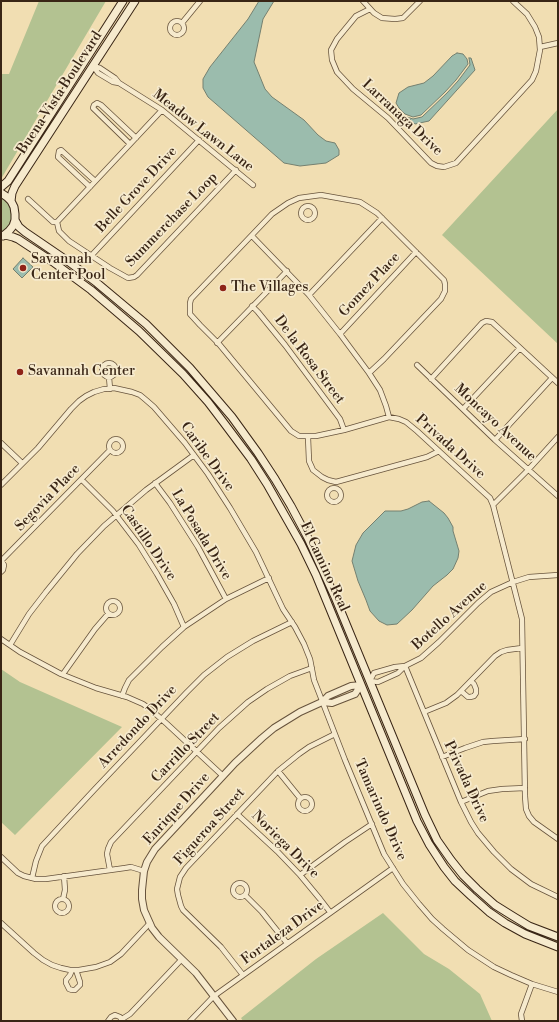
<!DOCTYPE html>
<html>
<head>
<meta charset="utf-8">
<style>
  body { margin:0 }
  #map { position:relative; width:559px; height:1022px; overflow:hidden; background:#f1deb2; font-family:"Libre Bodoni",serif }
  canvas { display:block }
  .frame { position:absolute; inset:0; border:2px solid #392515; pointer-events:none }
</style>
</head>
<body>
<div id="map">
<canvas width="559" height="1022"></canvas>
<div class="frame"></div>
</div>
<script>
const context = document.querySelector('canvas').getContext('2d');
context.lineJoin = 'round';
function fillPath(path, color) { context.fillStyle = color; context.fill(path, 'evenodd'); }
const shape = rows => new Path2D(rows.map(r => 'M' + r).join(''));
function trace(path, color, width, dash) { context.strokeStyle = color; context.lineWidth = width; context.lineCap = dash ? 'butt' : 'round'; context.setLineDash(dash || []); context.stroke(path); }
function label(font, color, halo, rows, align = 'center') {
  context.font = font + ' "Libre Bodoni",serif'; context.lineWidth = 3.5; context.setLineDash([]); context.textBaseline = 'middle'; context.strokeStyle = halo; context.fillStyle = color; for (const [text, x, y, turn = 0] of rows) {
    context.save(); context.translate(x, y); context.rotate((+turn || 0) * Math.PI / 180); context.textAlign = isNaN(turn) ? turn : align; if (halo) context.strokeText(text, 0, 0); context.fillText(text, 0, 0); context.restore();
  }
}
fillPath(shape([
  [39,1,106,1,1,179,1,74,9,74],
  [558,109,558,344,442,235],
  [1,196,10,205,12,213,12,219,9,225,5,231,1,233],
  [1,669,20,682,122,727,15,835,1,822],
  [383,913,424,954,449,969,480,994,492,1021,243,1021,241,1018,316,959]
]), '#b3c291');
const water = shape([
  [259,1,274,1,263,19,254,62,265,89,272,97,304,120,318,135,326,141,335,143,339,150,339,155,326,163,300,166,284,163,208,97,203,88,203,79,210,67,248,19,259,1],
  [457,53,463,54,467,59,468,64,456,80,445,92,421,115,413,117,405,114,399,108,396,103,399,93,408,87,424,83,433,76,452,56,457,53],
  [469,58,471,58,475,70,429,121,415,124,407,117,413,119,422,117,447,93,458,81,470,65,469,58],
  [23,258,33,267,22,278,13,269,23,258],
  [429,501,444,513,448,518,453,527,453,531,459,551,458,558,453,569,447,575,433,586,412,610,397,624,387,625,379,621,370,611,366,600,358,581,352,561,356,545,363,533,385,511,401,511,408,509,422,502,429,501]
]);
fillPath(water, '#9bbcad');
trace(water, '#748070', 1);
const minor = shape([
  [363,1,374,13,382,18,395,19,403,18,420,1],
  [370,9,356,16,337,39,331,50,332,60,337,72,353,89,388,118,431,163,437,166,444,167,456,163,532,80,536,71,540,50,539,37,535,27,527,14,513,1],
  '170 28a7 7 0 1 1 14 0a7 7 0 1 1-14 0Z',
  [182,23,200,1],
  [540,47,558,43],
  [93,66,100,68,115,78,119,83,162,110,253,185],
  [93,66,98,73,113,82,119,83],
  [162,110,57,222,59,231,69,241,110,268,128,278,134,277,137,275,236,170],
  [130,144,93,108,94,105,97,103,101,105,136,138],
  [90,187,58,157,59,151,61,150,95,181],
  [28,199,53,222,57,222],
  '301 213a7 7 0 1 1 14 0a7 7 0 1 1-14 0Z',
  [252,236,309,295,340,334,369,373,380,390,386,406,389,417],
  [91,256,199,140],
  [309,295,382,218],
  [252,306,258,312,285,345,340,419,344,430],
  [340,334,416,252],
  [217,343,287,271],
  '102 370a7 7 0 1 1 14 0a7 7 0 1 1-14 0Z',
  [417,365,495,440,558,496],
  [369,373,384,359,441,299,445,291,445,284,444,280,377,213,360,202,321,195,299,198,288,203,272,214,191,299,190,303,190,314,200,325,219,344,291,431,299,436,316,436,344,430,389,417,399,419,406,422,417,431,490,498,493,505,522,619,525,796,526,809,529,816,534,822,558,839],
  [109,377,110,389],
  [431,379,482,323,486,321,492,322,558,383],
  [463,409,520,348],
  [308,437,309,461,313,470,322,477,328,480,336,482,427,457,439,451],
  '109 446a7 7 0 1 1 14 0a7 7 0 1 1-14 0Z',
  [495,440,552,378],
  [1,443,22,463],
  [82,480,113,511,139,545,157,574,174,604,184,627],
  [155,483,170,503,198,547,226,599],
  [1,485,38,448,71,409,79,401,86,396,94,392,104,389,114,388,132,392,140,395,146,400,154,407,185,443,208,474,230,508,256,552,283,609,295,627,304,644,310,659,314,680,345,760,384,854,403,884,419,904,432,919,443,929,468,950,494,967,511,975,532,984,558,992],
  '327 495a7 7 0 1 1 14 0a7 7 0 1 1-14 0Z',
  [493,505,528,470,558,437],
  [1,560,4,565,3,570,1,572],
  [2,560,110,450],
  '106 608a7 7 0 1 1 14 0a7 7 0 1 1-14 0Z',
  [1,639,20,652,61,674,96,688,127,697,143,704,150,709,167,724,223,776],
  [10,645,29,614,46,592,77,554,104,526,146,490,194,455],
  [405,666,461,802,471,822,478,833,494,852,511,869,531,884,558,897],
  [405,666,395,667,374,673,370,681,378,682,398,673,405,666,421,658,439,642,478,603,491,592,513,582,529,577,558,575],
  [63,674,95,629,108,614],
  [461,691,468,697,470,697,474,696,476,693,476,689,474,684,471,681],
  [122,696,125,688,129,680,162,647,184,627,226,599,269,578],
  [424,712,446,703,457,695,495,656,501,652,507,650,522,648],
  [442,757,465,748,483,742,493,741,525,739],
  [278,771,300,798],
  '298 804a7 7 0 1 1 14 0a7 7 0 1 1-14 0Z',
  [461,802,488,791,502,789,525,788],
  [237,814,277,851,300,875,320,899,330,912],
  [1,857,18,873,24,876,36,879,46,879,125,868,131,867,144,871],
  [110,870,107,854,108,849,111,842,219,728,248,702,267,689,290,676,312,668],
  [300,875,345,842,372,824],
  [32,878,36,861,42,846,94,790,187,692,204,675,227,657,253,641,292,622],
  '233 890a7 7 0 1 1 14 0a7 7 0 1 1-14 0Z',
  [245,895,262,912,287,943],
  '55 906a7 7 0 1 1 14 0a7 7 0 1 1-14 0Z',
  [63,899,65,890,64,876],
  [1,923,34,953,43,960,52,965,61,968,70,970,79,970,96,967,110,962,121,954,150,923],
  [72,970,70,975,66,980,66,983,69,989,72,990,75,990,80,985,80,982,76,970],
  [243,975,221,947,183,910,181,906,178,895,177,889,180,877,186,868,278,771,299,754,309,747,335,734],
  [122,1019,130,1014,182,959],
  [108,1021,111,1017,115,1015,120,1017,122,1021],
  [190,1021,214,996,393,868],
  [522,1021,521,1014,532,984]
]);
const tertiary = shape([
  [322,702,332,703,355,694,361,685],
  [233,1021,196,973,159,937,152,928,144,910,142,899,142,890,144,871,147,862,155,849,235,763,262,738,274,728,300,712,322,702,328,696,351,686,361,685]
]);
const secondary = shape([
  [1,187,8,181,123,1],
  [1,193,7,197,11,201,14,207,15,214,15,220,13,226,9,231,3,236],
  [11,201,12,193,15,186,135,1],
  [15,220,19,227,25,232,69,262,97,283,146,324,190,368,232,417,258,453,275,479,291,506,308,538,335,597,425,815,437,840,451,860,463,875,477,889,495,905,511,915,529,926,558,937],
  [5,235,13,237,18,239,53,262,91,290,139,331,183,374,208,402,224,423,251,459,267,484,301,544,316,575,417,821,429,844,444,867,455,881,471,896,489,912,505,923,525,934,558,947]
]);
trace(minor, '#67533c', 6);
trace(tertiary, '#67533c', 8);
trace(secondary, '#392515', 9);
trace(minor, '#f6eacd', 4.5);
trace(tertiary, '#f6eacd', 6);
trace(secondary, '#f6eacd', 7);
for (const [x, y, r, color] of [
  [23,268,4,"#8f2418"],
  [223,288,4,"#8f2418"],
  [20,372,4,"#8f2418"]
]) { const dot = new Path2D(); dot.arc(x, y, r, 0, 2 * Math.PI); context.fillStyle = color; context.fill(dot); trace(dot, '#f6eacd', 1.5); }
label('14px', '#392515', '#f6eacd', [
  ["Buena Vista Boulevard",60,93,-57],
  ["Larranaga Drive",402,118,43],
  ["Meadow Lawn Lane",203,131,38],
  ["Belle Grove Drive",137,190,-47],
  ["Summerchase Loop",172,220,-46],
  ["Gomez Place",370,285,-47],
  ["De la Rosa Street",309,360,53],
  ["Moncayo Avenue",495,423,43],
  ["Privada Drive",450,447,42],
  ["Caribe Drive",207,457,54],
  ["Segovia Place",48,498,-46],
  ["La Posada Drive",201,535,59],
  ["Castillo Drive",148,543,56],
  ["El Camino Real",324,567,65],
  ["Botello Avenue",450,616,-42],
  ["Arredondo Drive",138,727,-47],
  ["Carrillo Street",186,748,-46],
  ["Privada Drive",466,782,65],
  ["Enrique Drive",177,809,-48],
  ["Tamarindo Drive",380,810,66],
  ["Figueroa Street",210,827,-48],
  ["Noriega Drive",285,845,45],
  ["Fortaleza Drive",283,933,-36]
]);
label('14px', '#392515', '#f6eacd', [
  ["Savannah",31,260],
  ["Center Pool",31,276],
  ["The Villages",231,288],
  ["Savannah Center",28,372]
], 'left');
</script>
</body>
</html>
